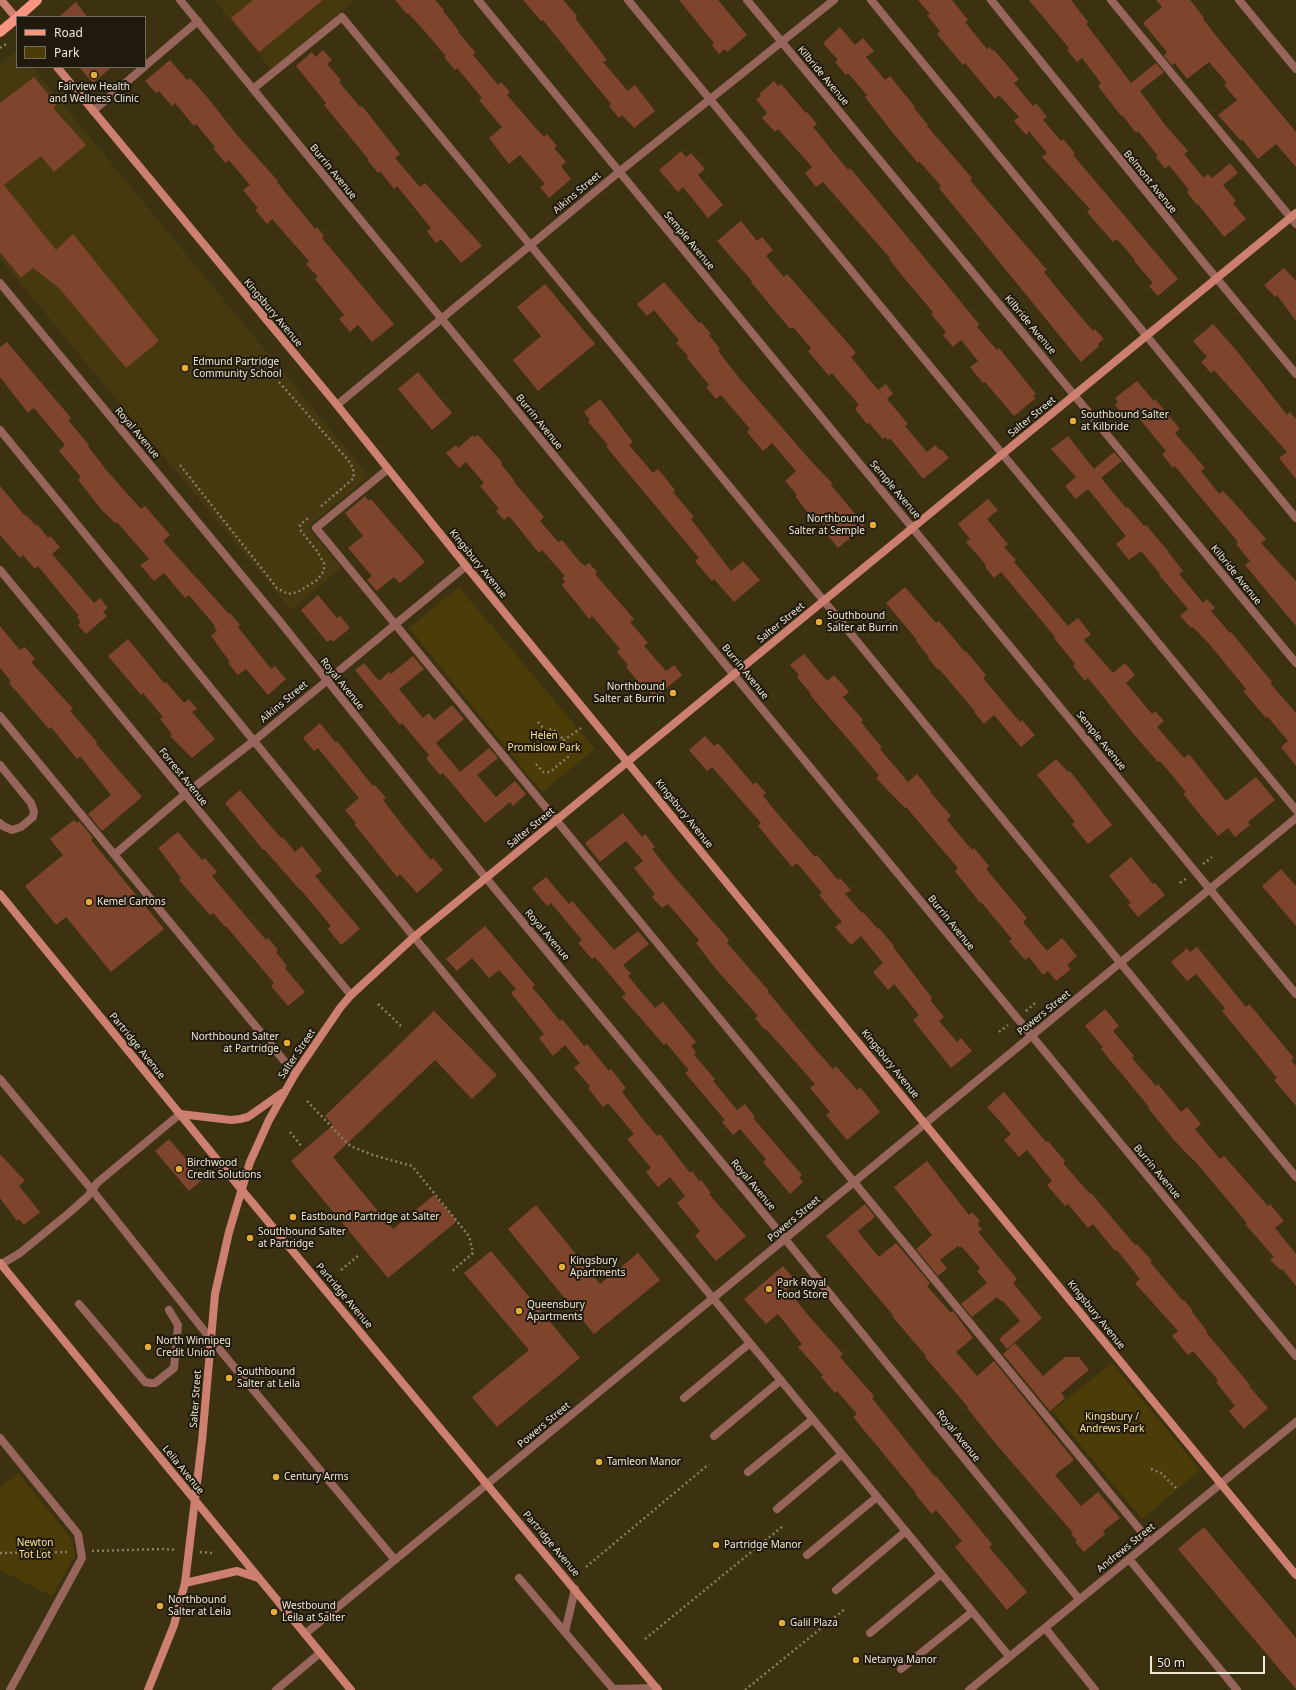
<!DOCTYPE html>
<html>
<head>
<meta charset="utf-8">
<style>
  body { margin:0 }
  #map { position:relative; width:1296px; height:1690px; overflow:hidden; background:#3c3212; font-family:"Noto Sans",sans-serif }
  canvas { display:block }
  .legend { position:absolute; left:16px; top:16px; width:130px; height:52px; box-sizing:border-box; background:#1f1a0d; border:1px solid #726c5d; margin:0; padding:5px 7px; list-style:none; font-size:12px; color:#eee8d6 }
  .legend li { display:flex; align-items:center; gap:8px; height:20px }
  .legend b { width:20px; border:1px solid #726c5d }
  .scale { position:absolute; left:1150px; top:1656px; width:115px; height:18px; box-sizing:border-box; border:2px solid #eee8d6; border-top:0; padding-left:5px; font-size:12px; line-height:14px; white-space:nowrap; color:#eee8d6; -webkit-text-stroke:3px #1f1a0d; paint-order:stroke }
</style>
</head>
<body>
<div id="map">
<canvas width="1296" height="1690"></canvas>
<ul class="legend">
<li><b style="height:5px;background:#f99480"></b>Road</li>
<li><b style="height:11px;background:#4b3c08"></b>Park</li>
</ul>
<div class="scale">50 m</div>
</div>
<script>
const context = document.querySelector('canvas').getContext('2d');
context.lineJoin = 'round';
function fillPath(path, color) { context.fillStyle = color; context.fill(path, 'evenodd'); }
const shape = rows => new Path2D(rows.map(r => 'M' + r).join(''));
function trace(path, color, width, dash) { context.strokeStyle = color; context.lineWidth = width; context.lineCap = dash ? 'butt' : 'round'; context.setLineDash(dash || []); context.stroke(path); }
function label(font, color, halo, rows, align = 'center') {
  context.font = font + ' "Noto Sans",sans-serif'; context.lineWidth = 4; context.setLineDash([]); context.textBaseline = 'middle'; context.strokeStyle = halo; context.fillStyle = color; for (const [text, x, y, turn = 0] of rows) {
    context.save(); context.translate(x, y); context.rotate((+turn || 0) * Math.PI / 180); context.textAlign = isNaN(turn) ? turn : align; if (halo) context.strokeText(text, 0, 0); context.fillText(text, 0, 0); context.restore();
  }
}
fillPath(shape([
  [214,0,355,0,273,72],
  [17,50,17,67,32,67,369,476,308,527,341,568,291,610,0,259,0,65]
]), '#46390f');
fillPath(shape([
  [459,587,595,749,542,792,409,628],
  [1112,1363,1200,1470,1142,1519,1052,1411],
  [18,1473,71,1538,75,1552,74,1557,52,1596,0,1570,0,1488]
]), '#4b3c08');
fillPath(shape([
  [253,0,323,0,259,52,231,18],
  [395,0,435,0,444,10,443,11,459,31,458,32,476,53,473,55,498,85,501,82,510,92,507,95,533,125,544,137,547,134,557,146,554,148,566,162,561,166,571,179,549,198,540,187,545,184,520,155,509,164,489,138,502,127,479,100,482,98,457,68,455,70,444,57,446,56,420,26,408,13,407,14],
  [523,0,563,0,577,16,575,18,607,60,603,62,628,91,635,85,655,111,634,128,622,115,619,118,609,106,611,104,567,50,543,20,541,21],
  [679,0,718,0,747,35,727,52,725,49,719,54,712,45,714,43],
  [918,0,952,0,968,20,965,22,987,49,989,47,993,51,994,50,1019,79,1014,83,1033,106,1036,103,1047,117,1043,120,1061,141,1063,139,1075,153,1073,155,1178,279,1158,296,1149,286,1153,283,1134,261,1135,260,1117,239,1113,242,1087,212,1090,209,1042,157,1047,153,1029,131,1026,135,1014,121,1019,117,999,95,995,99,965,63,963,65,952,52,937,34,940,31,927,15,930,14],
  [1029,0,1071,0,1088,22,1086,24,1131,83,1156,63,1164,72,1140,91,1166,126,1188,151,1184,154,1204,178,1208,174,1212,178,1230,163,1238,173,1223,185,1236,201,1233,203,1246,219,1224,237,1198,204,1197,205,1187,192,1189,190,1169,165,1165,169,1156,157,1158,156,1138,131,1136,133,1122,115,1121,116,1098,86,1101,83,1082,58,1077,62,1067,50,1069,48],
  [1156,0,1190,0,1204,18,1203,19,1217,37,1296,132,1296,167,1276,144,1258,159,1242,139,1241,141,1226,124,1218,115,1237,100,1224,85,1227,83,1209,62,1187,79,1175,63,1172,65,1164,56,1167,52,1143,23,1162,7],
  [76,2,87,17,59,17],
  [840,27,855,45,863,38,874,51,866,57,885,80,890,76,915,107,914,108,928,125,927,126,972,178,970,180,986,199,1047,270,1044,272,1059,291,1093,331,1095,329,1104,339,1098,344,1099,346,1081,362,939,188,941,186,919,161,918,163,893,133,865,97,867,95,848,73,846,75,835,62,838,60,823,43],
  [323,50,332,60,327,64,341,80,339,82,360,107,362,106,400,154,395,158,420,187,425,183,482,246,461,263,441,239,436,243,427,231,431,228,397,186,394,189,380,171,378,173,368,161,369,160,324,105,326,103,296,66,312,52,315,57],
  [170,60,187,80,190,78,207,97,237,135,278,181,277,182,315,229,317,227,324,236,322,238,394,324,372,342,358,325,350,332,339,319,344,315,315,279,318,277,306,264,309,261,272,219,267,224,255,210,258,208,243,190,250,185,229,160,225,163,213,148,215,147,196,124,194,126,175,103,172,106,159,91,156,93,145,81],
  [79,67,112,67,93,83],
  [34,77,57,105,53,108,86,145,54,172,41,156,4,185,56,250,73,234,159,341,126,368,59,288,33,268,21,278,0,252,0,103],
  [774,81,778,86,781,84,806,113,807,112,817,124,813,127,848,170,850,168,866,187,979,324,977,327,997,350,999,348,1036,394,1033,396,1035,399,1014,416,985,382,983,383,970,367,978,361,961,340,953,347,943,335,946,332,931,314,933,312,904,278,889,259,890,258,823,182,816,187,805,173,812,167,778,129,775,132,762,118,767,113,756,99,761,96,759,94],
  [681,151,686,157,691,153,705,169,698,175,723,205,708,218,683,187,678,192,659,170],
  [741,221,757,241,762,237,773,250,766,256,784,277,787,274,846,341,856,353,851,357,878,390,886,384,893,394,887,399,908,424,905,426,927,452,935,445,940,450,941,449,949,458,923,479,890,438,888,440,885,437,883,439,869,423,867,424,855,409,859,405,832,373,829,376,808,351,811,348,793,327,790,329,751,282,752,281,717,241],
  [1284,268,1296,281,1296,321,1277,295,1275,297,1264,285],
  [664,282,699,323,701,322,711,334,709,335,720,349,718,351,740,379,810,460,832,483,831,485,865,526,838,548,825,532,828,530,812,511,809,514,795,496,797,495,785,481,796,471,772,443,763,451,747,432,750,429,721,395,716,399,706,387,709,385,687,358,688,356,676,343,679,340,654,310,647,316,637,304],
  [545,284,595,344,538,391,513,360,541,336,517,307],
  [1213,324,1237,351,1287,415,1290,412,1296,419,1296,479,1279,458,1287,452,1214,370,1211,373,1201,362,1207,357,1193,341],
  [7,342,71,418,68,420,89,445,88,446,107,471,141,509,145,506,170,535,163,541,229,614,230,613,240,625,238,627,271,669,275,666,286,679,268,695,246,669,238,675,228,663,230,662,211,636,217,631,214,627,215,626,189,595,185,598,164,573,154,581,140,565,149,559,117,522,115,523,101,509,78,480,81,477,59,451,65,445,34,408,28,413,0,377,0,347],
  [418,372,452,413,432,430,398,389],
  [1137,381,1154,401,1155,399,1180,429,1175,433,1205,468,1201,471,1219,494,1223,491,1239,508,1266,539,1261,543,1296,581,1296,626,1245,565,1250,561,1236,544,1238,542,1188,482,1175,466,1173,468,1162,454,1166,451,1133,411,1125,417,1115,405,1118,402,1115,398],
  [600,399,633,442,629,445,653,473,658,469,675,490,673,492,694,517,691,519,731,571,743,561,760,580,734,602,714,579,712,581,695,561,699,558,618,461,606,446,608,445,588,422,590,420,584,412],
  [473,435,475,437,478,435,502,462,501,464,515,481,514,482,544,517,540,521,558,542,562,540,580,562,585,566,589,563,597,572,595,574,634,619,630,622,648,643,644,646,666,671,674,665,682,675,655,698,643,683,641,685,626,667,628,665,617,652,620,649,592,616,589,619,562,585,565,582,562,578,565,576,542,550,539,553,509,516,504,520,496,511,499,509,480,486,484,483,466,462,459,468,446,453,456,445,458,448],
  [1068,436,1094,469,1114,452,1122,461,1101,478,1126,508,1128,507,1144,526,1146,525,1169,552,1168,552,1183,571,1179,574,1203,603,1207,599,1215,608,1211,611,1230,633,1231,632,1272,682,1270,683,1296,713,1296,766,1281,747,1288,741,1268,717,1266,718,1243,691,1246,689,1210,645,1193,627,1191,628,1180,616,1188,609,1159,575,1160,574,1141,551,1129,560,1116,544,1126,536,1088,489,1076,499,1065,486,1076,477,1051,449],
  [0,486,25,516,26,515,36,526,37,524,48,538,50,536,60,547,52,554,94,603,100,598,108,608,103,612,107,616,86,634,78,625,81,622,77,617,79,616,38,566,35,569,23,555,20,558,0,535],
  [365,496,369,501,371,499,425,562,400,583,394,577,377,591,367,580,372,576,348,548,363,536,345,513],
  [988,499,998,510,987,519,1008,544,1004,547,1016,560,1014,562,1068,626,1078,618,1091,634,1084,640,1113,673,1125,663,1135,675,1126,683,1152,714,1155,711,1164,721,1157,727,1184,758,1189,754,1226,801,1256,777,1275,800,1248,822,1250,825,1235,837,1228,828,1218,836,1183,794,1186,792,1160,761,1158,762,1131,731,1088,678,1085,681,1073,666,1075,664,1054,638,1055,637,1001,572,994,578,985,567,986,565,966,542,970,539,958,524],
  [905,587,936,623,939,621,965,652,966,651,986,675,983,678,1020,722,1022,720,1035,735,1021,747,994,715,984,724,974,712,975,711,939,669,938,670,928,658,929,657,916,641,917,640,886,603],
  [318,595,337,618,340,616,350,628,333,642,331,639,327,642,301,610],
  [0,626,20,650,25,647,35,659,31,662,73,709,70,711,97,742,96,744,142,797,102,831,88,814,111,795,80,756,77,759,51,727,49,729,9,683,11,681,0,668],
  [128,639,164,683,166,682,184,703,189,699,197,709,192,712,215,739,192,758,170,736,172,734,160,719,163,717,143,693,141,695,108,656],
  [804,654,827,681,834,675,849,692,843,697,863,720,861,722,882,748,880,749,908,782,917,774,931,791,930,792,951,816,947,820,972,850,974,848,989,866,986,869,1027,918,1023,922,1047,951,1062,938,1077,956,1067,965,1071,969,1056,981,1048,971,1043,975,1029,957,1025,960,1009,941,1012,939,981,902,980,903,955,871,958,868,906,807,905,808,876,778,879,775,810,695,811,694,797,677,799,675,790,665],
  [413,656,424,669,399,689,423,718,429,713,434,720,452,705,464,719,436,743,460,772,489,748,498,758,477,775,496,797,515,781,526,794,513,806,510,802,485,823,443,773,440,775,426,758,429,755,402,723,400,725,355,670,364,663,379,681,389,672,391,674],
  [320,723,336,743,337,741,373,786,375,785,386,798,383,800,403,826,431,860,433,858,443,870,417,893,400,874,397,877,354,824,356,823,345,810,359,798,318,748,314,751,303,738],
  [705,736,714,746,718,743,753,784,756,782,766,793,763,795,771,806,815,857,817,855,838,880,840,878,851,890,845,894,862,913,863,912,878,929,879,928,894,946,893,947,932,998,930,1000,944,1017,939,1021,957,1042,961,1038,972,1051,951,1068,913,1020,919,1015,894,984,888,990,873,972,883,963,861,936,851,945,835,927,842,922,819,895,822,893,797,863,792,867,758,826,761,823,712,767,707,771,689,750],
  [1056,759,1068,772,1070,771,1112,825,1088,844,1072,824,1075,822,1037,775],
  [240,790,281,838,283,837,295,852,302,846,322,871,315,876,360,929,341,945,328,929,331,926,300,889,299,889,264,849,263,850,225,803],
  [623,813,642,837,645,834,655,847,652,849,672,874,729,940,727,943,769,991,768,992,816,1050,833,1069,836,1066,857,1090,860,1087,880,1112,847,1140,826,1115,830,1112,810,1088,815,1084,766,1029,765,1030,755,1018,758,1016,716,969,696,943,699,940,668,904,662,908,652,897,655,894,634,868,643,861,626,841,600,862,585,843],
  [74,820,77,823,79,821,93,838,91,840,164,929,111,972,66,917,56,925,25,886,63,855,50,839],
  [178,832,202,860,205,858,217,872,212,876,266,940,268,938,278,950,276,952,287,966,285,968,305,992,288,1006,271,986,274,983,226,926,225,927,213,913,210,915,179,880,181,878,158,848],
  [1131,857,1153,884,1155,883,1165,895,1138,917,1128,905,1131,903,1109,876],
  [1281,869,1296,886,1296,926,1262,886],
  [546,877,569,904,572,901,614,950,638,931,649,944,623,965,631,974,628,976,655,1008,663,1002,696,1042,691,1046,696,1053,694,1055,715,1079,713,1081,737,1110,745,1104,755,1117,753,1118,802,1175,799,1177,803,1182,790,1194,763,1162,766,1159,740,1129,733,1135,722,1122,725,1120,685,1073,689,1070,666,1043,664,1045,622,997,626,994,595,957,592,959,578,943,582,940,551,903,547,906,532,888],
  [485,926,535,985,532,987,560,1021,562,1019,584,1046,587,1044,609,1071,611,1069,626,1088,622,1092,642,1118,657,1136,660,1134,690,1173,692,1171,699,1181,701,1180,711,1193,709,1194,746,1236,716,1261,695,1236,700,1231,677,1203,685,1196,670,1177,658,1187,646,1172,651,1168,627,1139,634,1134,608,1103,603,1107,588,1088,590,1086,574,1068,580,1063,565,1045,553,1056,539,1038,544,1034,511,993,516,989,499,970,489,978,472,958,457,971,446,959],
  [1197,947,1246,1007,1249,1004,1294,1058,1291,1060,1296,1066,1296,1106,1274,1080,1277,1078,1222,1011,1225,1008,1196,974,1187,981,1171,962,1187,948,1190,952],
  [1105,1009,1119,1026,1113,1031,1134,1056,1132,1058,1156,1086,1158,1084,1181,1112,1187,1107,1201,1124,1195,1129,1220,1159,1224,1156,1268,1206,1270,1204,1284,1221,1275,1228,1296,1254,1296,1286,1282,1269,1280,1270,1270,1259,1274,1257,1245,1224,1247,1223,1194,1160,1193,1160,1174,1140,1148,1108,1149,1107,1101,1049,1103,1047,1085,1026],
  [434,1011,497,1075,472,1099,435,1060,333,1157,393,1229,434,1195,457,1221,388,1278,291,1161,333,1125,325,1116],
  [1004,1092,1046,1142,1048,1141,1065,1161,1063,1163,1090,1194,1091,1193,1135,1245,1137,1244,1152,1261,1150,1262,1183,1301,1184,1300,1193,1311,1192,1312,1207,1331,1206,1332,1250,1385,1249,1386,1268,1408,1244,1429,1229,1411,1235,1406,1216,1382,1218,1380,1193,1351,1188,1355,1172,1336,1178,1331,1135,1283,1140,1279,1117,1250,1115,1251,1093,1224,1088,1228,1068,1204,1065,1206,1047,1185,1052,1181,1027,1150,1019,1157,1004,1140,1011,1134,987,1107],
  [169,1139,203,1179,189,1191,155,1151],
  [0,1154,25,1181,19,1186,40,1212,24,1225,19,1219,17,1221,0,1198],
  [927,1161,969,1215,972,1212,980,1221,977,1224,982,1229,978,1232,1017,1279,1013,1283,1042,1318,1007,1349,999,1339,1020,1321,1002,1300,1001,1301,997,1297,972,1317,961,1304,987,1283,977,1271,980,1268,961,1246,960,1248,958,1246,940,1260,947,1268,938,1276,916,1249,932,1235,894,1187],
  [865,1204,875,1217,858,1231,864,1239,879,1257,896,1243,930,1283,927,1286,951,1313,953,1311,973,1338,956,1352,977,1376,994,1361,1074,1460,1055,1475,1081,1506,1098,1492,1120,1518,1103,1531,1105,1534,1084,1552,1075,1542,1077,1540,1071,1534,1073,1533,996,1444,967,1408,968,1407,925,1357,926,1356,892,1316,893,1315,826,1236],
  [536,1205,600,1284,638,1253,660,1280,594,1334,508,1229],
  [491,1251,580,1358,497,1427,472,1397,529,1350,464,1273],
  [783,1266,794,1279,785,1286,807,1314,843,1354,840,1357,874,1396,872,1398,935,1477,936,1476,973,1521,992,1544,989,1547,1027,1592,1007,1610,955,1547,962,1541,936,1510,932,1514,915,1494,916,1493,853,1417,857,1414,837,1391,835,1393,821,1377,823,1375,798,1347,802,1344,778,1314,766,1324,744,1299],
  [1015,1343,1043,1376,1065,1357,1079,1357,1089,1370,1061,1393,1065,1398,1050,1411,1003,1354],
  [1204,1527,1296,1638,1296,1689,1178,1549]
]), '#7f452c');
trace(shape([
  [0,48,6,44],
  [279,382,348,460,353,468,354,478,319,508],
  [180,465,277,588,288,594,298,592,317,580,324,571,324,563,317,551,301,531,300,525,308,518],
  [538,722,545,730,553,729,564,740],
  [536,764,543,772,550,772,568,757,571,749,564,740,581,728],
  [1203,864,1212,857],
  [1180,883,1187,878],
  [378,1004,401,1026],
  [1026,1011,1036,1002],
  [999,1032,1008,1025],
  [307,1101,348,1144,353,1147,373,1155,412,1166,469,1236,473,1253,451,1272],
  [290,1132,302,1147],
  [341,1270,358,1256],
  [1151,1469,1161,1473,1176,1488],
  [92,1551,164,1549,177,1550],
  [200,1552,212,1553],
  [0,1553,69,1552],
  [586,1567,709,1464],
  [645,1639,783,1526],
  [745,1690,846,1608]
]), '#877f65', 2.5, [2, 3]);
trace(shape([
  [628,0,1296,810],
  [871,0,1296,518],
  [1111,0,1296,224],
  [145,66,198,21],
  [253,89,342,17,824,601,1296,1177],
  [93,111,144,67],
  [0,430,414,937,1009,1656],
  [388,469,316,528,1150,1542],
  [0,716,295,1074],
  [0,765,31,803,34,812,33,817,21,827,12,830,3,826,0,823],
  [0,1079,92,1190,210,1338,395,1560],
  [0,1265,20,1253,69,1213,88,1196,97,1183,180,1114],
  [79,1304,145,1382,150,1383,155,1383,174,1368,178,1325,169,1310],
  [684,1398,750,1343],
  [714,1436,781,1380],
  [0,1438,78,1534,82,1558,10,1690],
  [748,1472,813,1419],
  [777,1509,842,1454],
  [807,1555,877,1497],
  [519,1578,614,1690],
  [836,1590,906,1531],
  [1045,1628,1095,1690],
  [565,1632,575,1589],
  [870,1633,941,1574],
  [901,1669,972,1612],
  [613,1689,657,1688],
  [276,1690,320,1653]
]), '#97655b', 8);
trace(shape([
  [180,0,734,675,1296,1356],
  [478,0,1296,994],
  [747,0,1296,663],
  [991,0,1203,262,1296,374],
  [1239,0,1296,69],
  [0,283,277,618,486,878,785,1239,1079,1599],
  [337,405,619,172,834,0],
  [0,570,351,995],
  [115,854,184,795,255,740,466,566],
  [1129,1559,1237,1690],
  [305,1634,1296,818],
  [969,1690,1296,1422]
]), '#97655b', 8);
trace(shape([
  [1,0,17,19],
  [57,67,337,405,466,566,1296,1575],
  [0,894,241,1189,658,1690],
  [180,1114,231,1120,240,1119,248,1117,282,1093],
  [0,1263,351,1690],
  [185,1583,237,1571,258,1578],
  [148,1690,174,1625,185,1583,202,1441,215,1294,229,1232,250,1162,269,1120,295,1074,340,1008,351,995,414,937,1296,213]
]), '#ce8070', 8);
trace(shape([
  [18,17,37,0],
  [0,32,17,18]
]), '#f99480', 10);
for (const [x, y, r, color] of [
  [94,75,4,"#e5ad36"],
  [185,368,4,"#e5ad36"],
  [1073,421,4,"#e5ad36"],
  [873,525,4,"#e5ad36"],
  [819,622,4,"#e5ad36"],
  [673,693,4,"#e5ad36"],
  [89,902,4,"#e5ad36"],
  [287,1043,4,"#e5ad36"],
  [179,1169,4,"#e5ad36"],
  [293,1217,4,"#e5ad36"],
  [250,1238,4,"#e5ad36"],
  [562,1267,4,"#e5ad36"],
  [769,1289,4,"#e5ad36"],
  [519,1311,4,"#e5ad36"],
  [148,1347,4,"#e5ad36"],
  [229,1378,4,"#e5ad36"],
  [599,1462,4,"#e5ad36"],
  [276,1477,4,"#e5ad36"],
  [716,1545,4,"#e5ad36"],
  [160,1606,4,"#e5ad36"],
  [274,1612,4,"#e5ad36"],
  [782,1623,4,"#e5ad36"],
  [856,1660,4,"#e5ad36"]
]) { const dot = new Path2D(); dot.arc(x, y, r, 0, 2 * Math.PI); context.fillStyle = color; context.fill(dot); trace(dot, '#1f1a0d', 1.5); }
label('10px', '#eee8d6', '#1f1a0d', [
  ["Kilbride Avenue",823,76,50],
  ["Burrin Avenue",333,172,51],
  ["Belmont Avenue",1150,182,51],
  ["Aikins Street",577,193,-40],
  ["Semple Avenue",689,241,50],
  ["Kingsbury Avenue",273,313,50],
  ["Kilbride Avenue",1030,325,50],
  ["Salter Street",1032,417,-39],
  ["Burrin Avenue",539,422,51],
  ["Royal Avenue",137,433,50],
  ["Semple Avenue",895,490,50],
  ["Kingsbury Avenue",478,564,51],
  ["Kilbride Avenue",1236,575,51],
  ["Salter Street",781,623,-39],
  ["Burrin Avenue",745,672,51],
  ["Royal Avenue",342,684,51],
  ["Aikins Street",284,702,-40],
  ["Semple Avenue",1101,741,51],
  ["Forrest Avenue",183,777,51],
  ["Kingsbury Avenue",684,814,51],
  ["Salter Street",531,828,-39],
  ["Burrin Avenue",951,923,51],
  ["Royal Avenue",547,935,50],
  ["Powers Street",1044,1013,-39],
  ["Partridge Avenue",137,1046,51],
  ["Salter Street",297,1054,-56],
  ["Kingsbury Avenue",890,1064,51],
  ["Burrin Avenue",1157,1172,50],
  ["Royal Avenue",753,1185,50],
  ["Powers Street",794,1219,-40],
  ["Partridge Avenue",344,1296,50],
  ["Kingsbury Avenue",1096,1315,51],
  ["Salter Street",196,1399,-86],
  ["Powers Street",544,1425,-40],
  ["Royal Avenue",958,1436,51],
  ["Leila Avenue",183,1470,51],
  ["Partridge Avenue",551,1544,50],
  ["Andrews Street",1126,1548,-39]
]);
label('10px', '#eee8d6', '#1f1a0d', [
  ["Fairview Health",94,87,"center"],
  ["and Wellness Clinic",94,99,"center"],
  ["Edmund Partridge",193,362],
  ["Community School",193,374],
  ["Southbound Salter",1081,415],
  ["at Kilbride",1081,427],
  ["Northbound",865,519,"right"],
  ["Salter at Semple",865,531,"right"],
  ["Southbound",827,616],
  ["Salter at Burrin",827,628],
  ["Northbound",665,687,"right"],
  ["Salter at Burrin",665,699,"right"],
  ["Kemel Cartons",97,902],
  ["Northbound Salter",279,1037,"right"],
  ["at Partridge",279,1049,"right"],
  ["Birchwood",187,1163],
  ["Credit Solutions",187,1175],
  ["Eastbound Partridge at Salter",301,1217],
  ["Southbound Salter",258,1232],
  ["at Partridge",258,1244],
  ["Kingsbury",570,1261],
  ["Apartments",570,1273],
  ["Park Royal",777,1283],
  ["Food Store",777,1295],
  ["Queensbury",527,1305],
  ["Apartments",527,1317],
  ["North Winnipeg",156,1341],
  ["Credit Union",156,1353],
  ["Southbound",237,1372],
  ["Salter at Leila",237,1384],
  ["Tamleon Manor",607,1462],
  ["Century Arms",284,1477],
  ["Partridge Manor",724,1545],
  ["Northbound",168,1600],
  ["Salter at Leila",168,1612],
  ["Westbound",282,1606],
  ["Leila at Salter",282,1618],
  ["Galil Plaza",790,1623],
  ["Netanya Manor",864,1660]
], 'left');
label('10px', '#fce39a', '#1f1a0d', [
  ["Helen",544,736],
  ["Promislow Park",544,748],
  ["Kingsbury /",1112,1417],
  ["Andrews Park",1112,1429],
  ["Newton",35,1543],
  ["Tot Lot",35,1555]
]);
</script>
</body>
</html>
